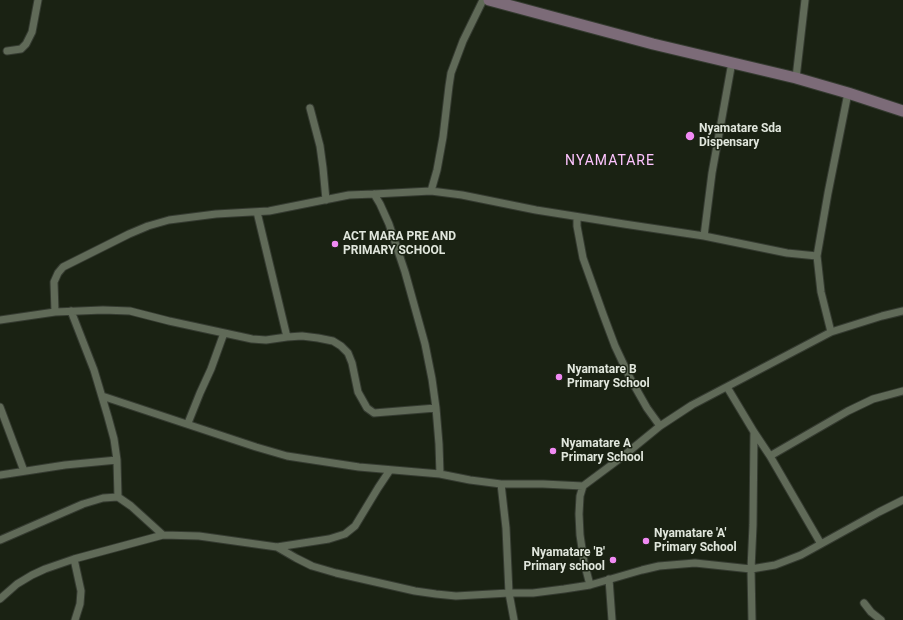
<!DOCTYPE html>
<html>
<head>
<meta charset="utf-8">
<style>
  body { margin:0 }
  canvas { display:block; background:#1a2213 }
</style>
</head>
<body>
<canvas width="903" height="620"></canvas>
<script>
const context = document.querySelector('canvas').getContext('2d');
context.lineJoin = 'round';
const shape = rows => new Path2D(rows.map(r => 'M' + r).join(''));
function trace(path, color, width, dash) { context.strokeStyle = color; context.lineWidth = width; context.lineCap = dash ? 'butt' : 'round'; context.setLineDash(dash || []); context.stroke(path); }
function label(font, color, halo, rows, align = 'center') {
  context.font = font + ' Roboto,sans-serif'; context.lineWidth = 3; context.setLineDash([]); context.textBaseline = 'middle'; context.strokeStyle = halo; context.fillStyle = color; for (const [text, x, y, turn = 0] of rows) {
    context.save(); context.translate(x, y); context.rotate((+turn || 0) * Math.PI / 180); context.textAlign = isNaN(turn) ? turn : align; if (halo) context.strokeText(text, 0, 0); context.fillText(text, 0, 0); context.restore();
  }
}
const minor = shape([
  [7,51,21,49,26,44,32,32,38,0],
  [796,78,805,0],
  [310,108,320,146,323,168,326,200],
  [431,191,437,170,443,137,449,86,451,73,463,41,483,0],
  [374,194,380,204,389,224,405,272,425,344,432,379,436,408,439,444,440,474],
  [257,212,287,337],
  [577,217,577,226,583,258,603,314,615,346,630,378,647,408,660,426],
  [704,236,712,173,732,62],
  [71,311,94,370,108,417,114,439,117,460,118,497],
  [55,312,54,282,58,273,63,267,129,234,148,226,169,220,216,214,269,211,349,195,374,194,431,191,462,195,536,210,624,224,704,236,787,253,817,256],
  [0,320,55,312,103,310,130,311,169,321,252,339,266,340,287,337,302,336,318,338,333,341,341,346,348,353,352,363,358,392,367,408,374,413,436,408],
  [831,332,821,292,817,256,828,193,848,93],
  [727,387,754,432,770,456,821,544],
  [102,396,256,447,287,456,359,467,440,474,470,480,501,484,543,484,583,486],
  [0,407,24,471],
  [188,423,200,393,211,369,224,333],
  [770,456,848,411,873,399,903,391],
  [0,475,65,465,117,460],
  [501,484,506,528,509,593,514,620],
  [0,540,83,504,103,498,118,497,131,506,163,535,199,536,277,547,329,539,345,534,355,526,378,488,390,470],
  [277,547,296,558,312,566,336,573,415,591,436,594,456,596,509,593,533,593,564,589,590,585,642,570,659,566,695,563,751,569,775,565,801,555,879,512,903,500],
  [74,559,81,591,80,604,75,620],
  [609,579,612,620],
  [590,585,584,562,580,535,579,514,580,496,583,486,622,457,660,426,692,405,831,332,882,316,903,311],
  [0,599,17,584,32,575,45,569,74,559,163,535],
  [864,603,871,612,881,620],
  [752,620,751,569,753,525,754,432]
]);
const secondary = shape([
  [489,0,653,44,796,78,848,93,903,111]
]);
trace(minor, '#353b31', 9);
trace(secondary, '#353b31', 13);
trace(minor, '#606a58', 7);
trace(secondary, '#7c6b78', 11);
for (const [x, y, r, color] of [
  [690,136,5,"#f18af4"],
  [335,244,4,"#f18af4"],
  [559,377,4,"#f18af4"],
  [553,451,4,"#f18af4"],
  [646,541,4,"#f18af4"],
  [613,560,4,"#f18af4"]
]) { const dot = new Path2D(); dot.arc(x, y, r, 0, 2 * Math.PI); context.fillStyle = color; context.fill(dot); trace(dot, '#1a2213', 1.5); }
label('bold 12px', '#e0e6dc', '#1a2213', [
  ["Nyamatare Sda",699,129],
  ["Dispensary",699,143],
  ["ACT MARA PRE AND",343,237],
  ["PRIMARY SCHOOL",343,251],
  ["Nyamatare B",567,370],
  ["Primary School",567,384],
  ["Nyamatare A",561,444],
  ["Primary School",561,458],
  ["Nyamatare 'A'",654,534],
  ["Primary School",654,548],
  ["Nyamatare 'B'",605,553,"right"],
  ["Primary school",605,567,"right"]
], 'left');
context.letterSpacing = '1px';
label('14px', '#fec4ff', '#1a2213', [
  ["NYAMATARE",610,161]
]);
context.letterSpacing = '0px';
</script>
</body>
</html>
